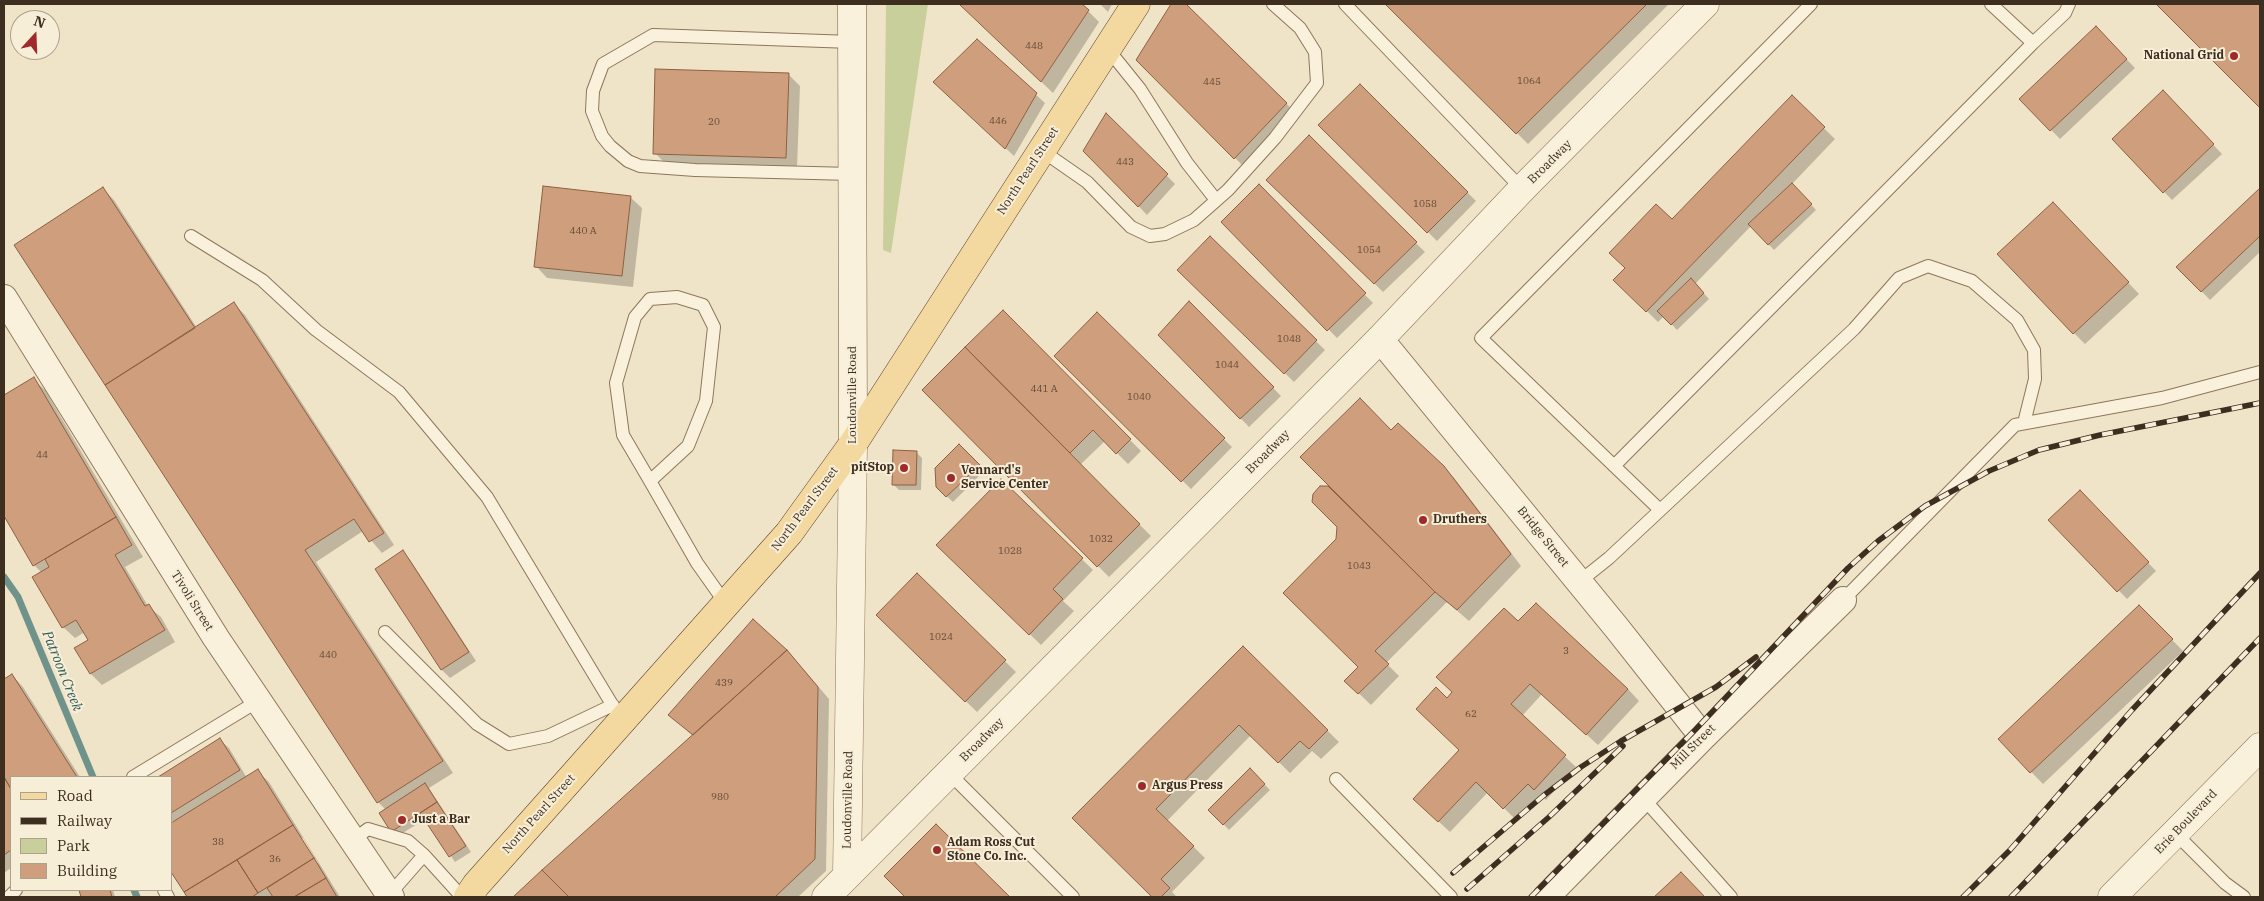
<!DOCTYPE html>
<html>
<head>
<meta charset="utf-8">
<style>
  body { margin:0 }
  #map { position:relative; width:2264px; height:901px; overflow:hidden; background:#f0e4c8; font-family:"IBM Plex Serif",serif }
  canvas { display:block }
  .frame { position:absolute; inset:0; border:5px solid #3d2e20; pointer-events:none }
  .legend { position:absolute; left:10px; top:776px; width:162px; height:115px; box-sizing:border-box; background:#f7eed8; border:1px solid #ada18e; margin:0; padding:6px 9px; list-style:none; font-size:15px; color:#3d2e20 }
  .legend li { display:flex; align-items:center; gap:10px; height:25px }
  .legend b { width:25px; border:1px solid #ada18e }
  .north { position:absolute; left:10px; top:10px; width:50px; height:50px; box-sizing:border-box; background:#f7eed8; border:1px solid #ada18e; border-radius:50%; rotate:20deg; font-size:14px; font-weight:700; line-height:20px; text-align:center; color:#3d2e20 }
  .north::after { content:''; display:block; margin:auto; width:18px; height:22px; background:#9e2a2b; clip-path:polygon(50% 0,100% 100%,50% 72%,0 100%) }
</style>
</head>
<body>
<div id="map">
<canvas width="2264" height="901"></canvas>
<div class="frame"></div>
<ul class="legend">
<li><b style="height:6px;background:#f3d9a0"></b>Road</li>
<li><b style="height:6px;background:#3d2e20"></b>Railway</li>
<li><b style="height:14px;background:#c9cf9b"></b>Park</li>
<li><b style="height:14px;background:#cf9f7d"></b>Building</li>
</ul>
<div class="north">N</div>
</div>
<script>
const context = document.querySelector('canvas').getContext('2d');
context.lineJoin = 'round';
function fillPath(path, color) { context.fillStyle = color; context.fill(path, 'evenodd'); }
const shape = rows => new Path2D(rows.map(r => 'M' + r).join(''));
function trace(path, color, width, dash) { context.strokeStyle = color; context.lineWidth = width; context.lineCap = dash ? 'butt' : 'round'; context.setLineDash(dash || []); context.stroke(path); }
function label(font, color, halo, rows, align = 'center') {
  context.font = font + ' "IBM Plex Serif",serif'; context.lineWidth = 4; context.setLineDash([]); context.textBaseline = 'middle'; context.strokeStyle = halo; context.fillStyle = color; for (const [text, x, y, turn = 0] of rows) {
    context.save(); context.translate(x, y); context.rotate((+turn || 0) * Math.PI / 180); context.textAlign = isNaN(turn) ? turn : align; if (halo) context.strokeText(text, 0, 0); context.fillText(text, 0, 0); context.restore();
  }
}
fillPath(shape([
  [886,4,928,4,891,253,883,250]
]), '#c9cf9b');
fillPath(shape([
  [960,4,1081,4,1099,22,1053,93],
  [1100,4,1112,4,1108,12],
  [1173,4,1184,4,1295,112,1243,166,1138,60],
  [1387,4,1669,4,1528,144],
  [2157,4,2260,4,2260,106],
  [2096,28,2135,68,2060,139,2021,99],
  [977,41,1045,103,1014,156,943,91],
  [788,74,800,86,797,168,666,164,655,153],
  [1360,86,1476,201,1437,241,1320,125],
  [1792,97,1835,139,1792,184,1816,210,1774,250,1751,226,1695,284,1709,299,1677,330,1664,316,1658,322,1615,280],
  [2172,101,2222,154,2172,200,2113,139],
  [1107,115,1175,184,1147,215,1085,150],
  [1309,137,1425,252,1383,292,1268,179],
  [1259,186,1373,303,1337,338,1223,222],
  [103,189,114,200,197,328,234,304,245,315,394,545,382,553,363,531,316,562,453,773,429,788,471,852,455,862,425,819,398,836,392,831,386,810,378,802,16,245],
  [2260,189,2260,252,2210,300,2178,267],
  [630,197,642,208,633,287,547,278,536,266],
  [2064,215,2139,294,2085,344,2074,333],
  [1210,238,1325,350,1294,382,1179,270],
  [1189,303,1281,396,1249,427,1160,335],
  [1003,312,1141,451,1128,464,1105,441,1080,465,1151,536,1109,577,923,390],
  [1097,314,1232,447,1191,489,1055,356],
  [33,379,45,390,143,557,125,567,148,606,161,617,175,642,102,685,91,674,76,649,89,640,85,632,75,638,63,627,42,573,34,565,4,513,4,396],
  [1391,432,1443,466,1455,479,1521,566,1469,621,1447,602,1386,663,1399,676,1371,705,1346,681,1360,667,1338,540,1338,527,1320,487,1331,487],
  [959,446,984,471,953,502,937,487],
  [916,452,922,458,921,490,899,490,893,484],
  [1001,480,1093,570,1063,601,1074,611,1041,645,938,545],
  [2088,500,2156,571,2127,599,2050,520],
  [403,552,411,561,476,661,450,678,442,670],
  [917,575,1016,672,977,712,877,615],
  [2139,606,2183,651,2043,784,1999,739],
  [1518,623,1628,689,1639,701,1598,745,1542,694,1522,716,1576,767,1546,800,1540,795,1515,819,1488,792,1450,832,1426,810,1460,750,1447,700],
  [1243,647,1339,742,1321,759,1312,751,1290,773,1251,735,1167,821,1205,858,1172,892,1177,897,1154,897,1074,818],
  [798,663,829,699,826,871,798,897,571,897,561,887,559,889,567,897,515,897,693,736,670,715],
  [12,675,23,687,80,777,11,777,11,868,4,873,4,680],
  [220,740,229,748,247,778,257,771,269,782,340,897,188,897,171,870,174,822,171,820,171,777,160,777],
  [300,838,303,838,318,863,316,864],
  [1250,770,1270,790,1229,830,1210,810],
  [936,825,1009,897,906,897,897,888],
  [80,890,113,890,115,897,82,897]
]), '#0003');
trace(shape([
  [4,577,18,597,93,777],
  [134,890,137,897]
]), '#6f938a', 7);
const building = shape([
  [959,4,1082,4,1089,10,1041,82,959,4],
  [1171,4,1186,4,1287,103,1234,159,1136,60,1171,4],
  [1385,4,1647,4,1516,134,1385,4],
  [2156,4,2260,4,2260,108,2156,4],
  [2096,26,2127,59,2050,131,2019,99,2096,26],
  [977,39,1037,93,1005,149,933,82,977,39],
  [655,69,789,73,786,158,653,154,655,69],
  [1360,84,1468,192,1427,233,1318,125,1360,84],
  [2163,90,2214,144,2163,193,2112,139,2163,90],
  [1792,95,1825,127,1646,312,1613,280,1625,268,1609,253,1656,204,1672,219,1792,95],
  [1106,113,1168,174,1138,207,1083,151,1106,113],
  [1309,135,1417,242,1374,284,1266,180,1309,135],
  [1792,183,1812,204,1768,245,1748,224,1792,183],
  [1259,184,1366,293,1327,331,1221,222,1259,184],
  [543,186,631,196,622,276,534,267,543,186],
  [103,187,195,328,105,385,14,245,103,187],
  [2260,188,2260,236,2201,292,2176,267,2260,188],
  [2053,202,2129,282,2073,334,1997,254,2053,202],
  [1210,236,1317,340,1284,374,1177,270,1210,236],
  [1691,278,1704,293,1671,325,1657,311,1691,278],
  [1189,301,1274,387,1240,419,1158,335,1189,301],
  [234,302,384,533,369,542,354,519,305,550,443,761,377,803,105,385,234,302],
  [1003,310,1131,439,1116,454,1093,430,1070,453,965,347,1003,310],
  [1097,312,1225,438,1181,482,1054,356,1097,312],
  [965,347,1140,524,1097,567,922,390,965,347],
  [34,377,116,517,33,566,4,516,4,395,34,377],
  [1360,398,1391,430,1398,423,1444,466,1511,554,1457,610,1435,592,1300,457,1360,398],
  [959,444,980,465,946,497,936,487,935,468,959,444],
  [893,450,917,451,916,485,892,485,893,450],
  [1001,479,1083,558,1053,589,1063,599,1029,635,936,545,1001,479],
  [1320,486,1328,486,1435,592,1375,651,1389,664,1358,694,1344,681,1358,667,1283,593,1336,539,1337,527,1312,502,1313,494,1320,486],
  [2080,490,2149,562,2117,592,2048,520,2080,490],
  [116,517,132,545,115,555,145,606,149,604,165,630,90,674,74,648,88,640,76,620,62,628,32,577,49,567,45,559,116,517],
  [403,550,469,652,441,670,375,569,403,550],
  [917,573,1006,660,965,702,876,615,917,573],
  [1536,603,1628,689,1586,735,1530,684,1511,704,1566,755,1534,790,1528,784,1503,809,1476,782,1438,822,1413,799,1459,750,1416,709,1436,687,1447,698,1452,692,1436,677,1504,608,1518,621,1536,603],
  [2139,605,2173,639,2030,773,1998,739,2139,605],
  [753,619,787,650,693,735,668,715,753,619],
  [1243,646,1328,730,1309,749,1300,741,1278,763,1239,725,1156,809,1194,846,1161,879,1170,888,1161,897,1152,897,1072,818,1243,646],
  [787,650,818,687,815,859,775,897,569,897,542,870,787,650],
  [12,674,77,777,11,777,11,789,4,777,4,679,12,674],
  [220,738,240,770,171,813,171,777,158,777,220,738],
  [1250,768,1265,784,1223,825,1208,810,1250,768],
  [258,769,293,825,184,892,171,872,171,823,258,769],
  [4,777,11,789,11,850,4,855,4,777],
  [425,783,437,802,391,832,379,813,425,783],
  [437,802,466,846,449,857,420,813,437,802],
  [936,824,1010,897,905,897,884,876,936,824],
  [293,825,314,858,258,893,237,860,293,825],
  [314,858,326,878,294,897,273,897,267,888,314,858],
  [237,860,258,893,252,897,187,897,184,892,237,860],
  [542,870,569,897,513,897,542,870],
  [1681,872,1705,897,1654,897,1681,872],
  [326,878,337,897,294,897,326,878],
  [79,890,110,890,112,897,81,897,79,890]
]);
fillPath(building, '#cf9f7d');
trace(building, '#8d5f41', 1);
const service = shape([
  [1345,4,1522,189],
  [852,42,653,35,603,64,593,91,592,111,602,136,610,146,628,161,640,166,695,170,852,174],
  [2033,43,2065,13,2069,4],
  [1107,48,1140,89,1187,163,1216,200],
  [1041,150,1087,182,1131,227,1150,236,1165,234,1194,220,1228,190,1275,138,1317,83,1315,52,1300,28,1273,4],
  [191,236,262,280,316,330,399,392,487,497,622,721],
  [1614,466,2033,43,1991,4],
  [650,481,688,446,706,401,714,327,703,305,677,297,650,299,635,317,616,383,623,435,650,481,697,563,726,604],
  [1660,510,1481,338,1811,4],
  [1579,582,1609,558,1854,329,1899,278,1928,266,1972,281,2017,320,2034,350,2035,379,2024,423],
  [1843,600,2015,425,2162,398,2260,372],
  [385,632,477,724,509,744,548,736,613,705],
  [949,773,1073,897],
  [133,777,258,701],
  [1336,779,1451,897],
  [1643,798,1731,897],
  [2175,833,2225,883,2244,897],
  [353,840,368,829,408,841,424,855,462,897],
  [164,890,168,897],
  [389,895,424,855],
  [9,897,16,890]
]);
const minor = shape([
  [4,298,216,638,391,897],
  [1380,339,1616,627,1703,737],
  [1546,897,1703,737,1843,600]
]);
const tertiary = shape([
  [847,875,853,444],
  [826,897,1380,339,1522,189,1705,4],
  [2112,897,2260,747]
]);
const secondary = shape([
  [852,4,853,444]
]);
const primary = shape([
  [468,897,476,885,789,533,853,444,1136,4]
]);
trace(service, '#8d765c', 14);
trace(minor, '#8d765c', 28);
trace(tertiary, '#8d765c', 29);
trace(secondary, '#6f573f', 29);
trace(primary, '#5b4430', 29);
trace(service, '#faf1dc', 12);
trace(minor, '#faf1dc', 26);
trace(tertiary, '#faf1dc', 28);
trace(secondary, '#faf1dc', 28);
trace(primary, '#f3d9a0', 28);
const rail = shape([
  [1453,873,1543,796,1581,767,1621,741,1716,687,1756,657],
  [1467,889,1549,817,1623,746],
  [1531,897,1696,729,1848,568,1878,541,1925,506,1989,471,2039,450,2100,435,2260,403],
  [1963,897,2010,850,2132,710,2260,573],
  [2011,897,2260,638]
]);
trace(rail, '#3d2e20', 5.5);
trace(rail, '#f7eed8', 4, [11]);
for (const [x, y, r, color] of [
  [2234,56,5,"#9e2a2b"],
  [904,468,5,"#9e2a2b"],
  [951,478,5,"#9e2a2b"],
  [1423,520,5,"#9e2a2b"],
  [1142,786,5,"#9e2a2b"],
  [402,820,5,"#9e2a2b"],
  [937,850,5,"#9e2a2b"]
]) { const dot = new Path2D(); dot.arc(x, y, r, 0, 2 * Math.PI); context.fillStyle = color; context.fill(dot); trace(dot, '#f7eed8', 2); }
label('10px', '#624a37', null, [
  ["448",1034,46],
  ["1064",1529,81],
  ["445",1212,82],
  ["446",998,121],
  ["20",714,122],
  ["443",1125,162],
  ["1058",1425,204],
  ["440 A",583,231],
  ["1054",1369,250],
  ["1048",1289,339],
  ["1044",1227,365],
  ["441 A",1044,389],
  ["1040",1139,397],
  ["44",42,455],
  ["1032",1101,539],
  ["1028",1010,551],
  ["1043",1359,566],
  ["1024",941,637],
  ["3",1566,651],
  ["440",328,655],
  ["439",724,683],
  ["62",1471,714],
  ["980",720,797],
  ["38",218,842],
  ["36",275,859]
]);
label('bold 12px', '#3d2e20', '#f7eed8', [
  ["National Grid",2224,56,"right"],
  ["pitStop",894,468,"right"],
  ["Vennard's",961,471],
  ["Service Center",961,485],
  ["Druthers",1433,520],
  ["Argus Press",1152,786],
  ["Just a Bar",412,820],
  ["Adam Ross Cut",947,843],
  ["Stone Co. Inc.",947,857]
], 'left');
label('12px', '#3d2e20', '#f7eed8', [
  ["Broadway",1550,162,-45],
  ["North Pearl Street",1028,171,-57],
  ["Loudonville Road",853,395,-90],
  ["Broadway",1268,452,-45],
  ["North Pearl Street",805,509,-53],
  ["Bridge Street",1543,537,51],
  ["Tivoli Street",192,601,58],
  ["Broadway",982,740,-45],
  ["Mill Street",1693,747,-45],
  ["Loudonville Road",848,800,-89],
  ["North Pearl Street",539,814,-48],
  ["Erie Boulevard",2186,822,-46]
]);
label('italic 14px', '#2f5d5a', '#f7eed8', [
  ["Patroon Creek",62,671,68]
]);
</script>
</body>
</html>
